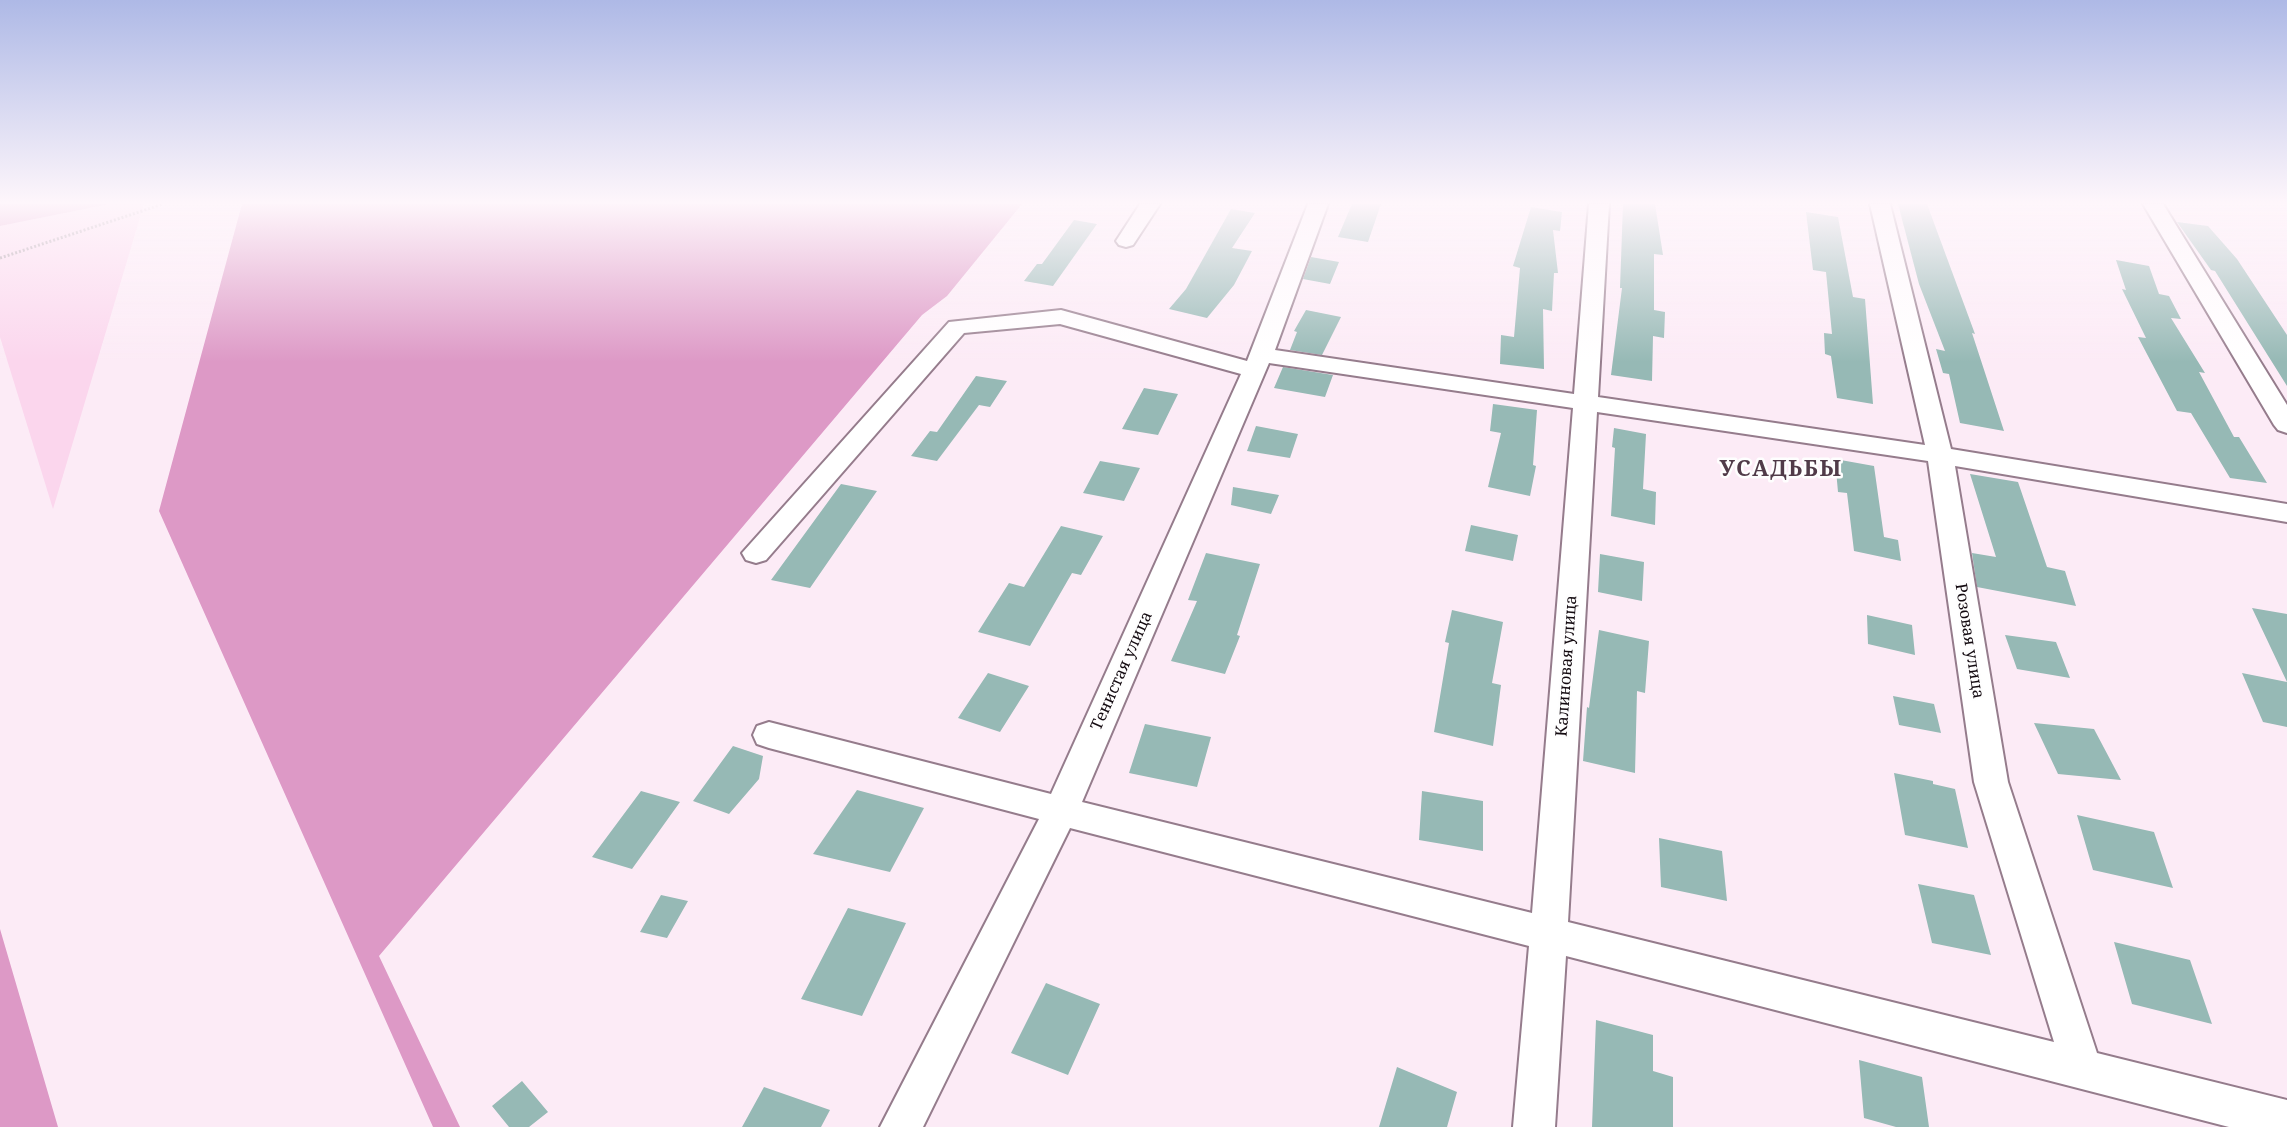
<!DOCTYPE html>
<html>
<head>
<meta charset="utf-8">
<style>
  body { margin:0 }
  canvas { display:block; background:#fcebf6 }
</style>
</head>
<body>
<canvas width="2287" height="1127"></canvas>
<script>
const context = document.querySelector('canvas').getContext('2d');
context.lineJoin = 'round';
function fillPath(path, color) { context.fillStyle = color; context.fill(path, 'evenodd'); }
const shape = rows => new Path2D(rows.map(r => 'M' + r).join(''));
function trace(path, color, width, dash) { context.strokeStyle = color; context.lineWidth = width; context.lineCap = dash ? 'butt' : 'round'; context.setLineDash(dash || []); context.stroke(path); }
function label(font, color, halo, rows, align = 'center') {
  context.font = font + ' "Noto Serif",serif'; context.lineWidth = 5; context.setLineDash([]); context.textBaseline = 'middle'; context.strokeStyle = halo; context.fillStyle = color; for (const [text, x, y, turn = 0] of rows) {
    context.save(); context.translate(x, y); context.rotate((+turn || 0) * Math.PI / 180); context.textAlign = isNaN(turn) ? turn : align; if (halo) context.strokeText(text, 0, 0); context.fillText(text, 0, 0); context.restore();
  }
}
fillPath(shape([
  [110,204,144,204,53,509,0,337,0,226]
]), '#fbd6ed');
fillPath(shape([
  [0,204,110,204,0,226],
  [242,204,1022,204,947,296,922,315,379,956,460,1127,433,1127,159,511],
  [0,929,58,1127,0,1127]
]), '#dd99c6');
fillPath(shape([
  [1352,204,1381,204,1368,242,1338,237],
  [1623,204,1655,204,1663,255,1654,254,1654,310,1665,312,1664,338,1653,336,1652,381,1611,375,1622,288,1620,288],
  [1898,204,1927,204,1975,334,1972,333,2004,431,1960,423,1949,374,1943,373,1936,349,1945,351,1919,284],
  [1531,207,1562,212,1560,231,1553,230,1558,273,1554,273,1552,311,1543,309,1544,369,1500,364,1501,335,1514,337,1520,268,1513,266],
  [1231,209,1255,213,1232,248,1252,251,1234,285,1207,318,1169,309,1186,289],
  [1806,212,1838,217,1853,297,1865,299,1873,404,1837,398,1831,356,1825,354,1824,333,1832,334,1826,272,1813,270],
  [1074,220,1097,224,1053,286,1024,281,1037,264,1042,264],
  [2177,222,2208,226,2237,259,2287,335,2287,386,2215,271,2211,270],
  [1311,257,1339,262,1330,284,1303,279],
  [2116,260,2149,266,2159,294,2169,296,2181,319,2171,318,2205,373,2199,372,2234,437,2239,437,2267,483,2230,478,2191,413,2177,411,2138,337,2146,338,2122,289,2126,290],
  [1306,310,1341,317,1322,355,1290,350,1297,332,1294,331],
  [1283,367,1333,375,1325,397,1274,388],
  [976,376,1007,381,990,407,979,405,937,461,911,456,930,431,937,432],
  [1144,388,1178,394,1158,435,1122,429],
  [1493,404,1537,410,1533,465,1536,466,1530,496,1488,487,1501,433,1490,431],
  [1256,426,1298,434,1290,458,1247,451],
  [1614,428,1646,434,1643,489,1656,492,1655,525,1611,516,1615,448,1612,447],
  [1835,459,1874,466,1884,537,1898,540,1901,561,1854,551,1847,493,1838,492],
  [1100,461,1140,468,1124,501,1083,493],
  [1970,474,2018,482,2047,567,2065,571,2076,606,1977,587,1972,553,1996,557],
  [841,484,877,491,810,588,771,580],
  [1233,487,1279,495,1271,514,1231,505],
  [1471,525,1518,535,1513,561,1465,551],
  [1061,526,1103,536,1081,575,1072,573,1030,646,978,632,1009,583,1024,587],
  [1206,553,1260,564,1237,635,1240,636,1225,674,1171,661,1197,601,1188,600],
  [1600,554,1644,562,1642,601,1598,592],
  [2252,608,2287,614,2287,727,2263,722,2242,673,2287,682],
  [1452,610,1503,622,1492,683,1501,685,1493,746,1434,732,1449,643,1445,642],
  [1867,615,1912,625,1915,655,1868,644],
  [1599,630,1649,641,1645,693,1637,691,1635,773,1583,761,1587,707,1589,708],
  [2005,635,2056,642,2070,678,2017,669],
  [988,673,1029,686,1000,732,958,718],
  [1893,696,1934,704,1941,733,1899,725],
  [2034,723,2094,729,2121,780,2058,774],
  [1145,724,1211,737,1197,787,1129,773],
  [733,746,763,756,759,779,729,814,693,801],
  [1894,773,1933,781,1933,784,1955,789,1968,848,1905,835],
  [857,790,924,808,890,872,813,854],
  [641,791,680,802,632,869,592,857],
  [1422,791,1483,801,1483,851,1419,840],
  [2077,815,2154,832,2173,888,2093,870],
  [1659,838,1722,851,1727,901,1661,887],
  [1918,884,1974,895,1991,955,1932,943],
  [661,895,688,901,667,938,640,932],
  [848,908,906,923,862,1016,801,999],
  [2114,942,2190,960,2212,1024,2132,1004],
  [1046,983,1100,1004,1068,1075,1011,1053],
  [1596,1020,1653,1035,1653,1071,1673,1077,1673,1127,1592,1127],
  [1859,1060,1922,1077,1929,1127,1896,1127,1864,1118],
  [1397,1067,1457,1092,1447,1127,1379,1127],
  [522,1081,548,1112,529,1127,509,1127,492,1106],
  [764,1087,830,1110,821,1127,742,1127]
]), '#96b9b5');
const street = shape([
  [1140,204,1160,204,1133,245,1126,247,1119,245,1116,241,1140,204],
  [1308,204,1328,204,1275,350,1574,394,1589,204,1609,204,1598,397,1925,445,1870,204,1890,204,1951,449,2287,504,2287,522,1955,466,2008,782,2097,1053,2287,1100,2287,1127,2229,1127,1566,956,1555,1127,1513,1127,1529,946,1070,828,923,1127,880,1127,1039,819,769,748,757,744,753,735,757,726,769,722,1051,794,1241,374,1060,324,964,333,766,560,756,563,746,560,742,553,949,322,1061,310,1247,361,1308,204],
  [1269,363,1573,408,1532,913,1082,802,1269,363],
  [1597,412,1928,461,1974,782,2054,1042,1568,922,1597,412],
  [2143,204,2163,204,2287,405,2287,433,2278,430,2274,425,2143,204]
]);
trace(street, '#957c8c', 4);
trace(shape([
  [0,258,163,204]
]), '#9f919a', 3, [2, 2]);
fillPath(street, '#fff');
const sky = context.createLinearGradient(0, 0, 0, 362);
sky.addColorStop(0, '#aeb9e6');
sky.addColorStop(0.56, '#fef6fb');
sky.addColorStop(1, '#fef6fb00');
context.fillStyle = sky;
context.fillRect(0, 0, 2287, 362);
label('16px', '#140b11', '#fefefe', [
  ["Розовая улица",1969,641,81],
  ["Калиновая улица",1567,666,-86],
  ["Тенистая улица",1122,671,-66]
]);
context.letterSpacing = '1.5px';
label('bold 22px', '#513b49', '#fefefe', [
  ["УСАДЬБЫ",1781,470]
]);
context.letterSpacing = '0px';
</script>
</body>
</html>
